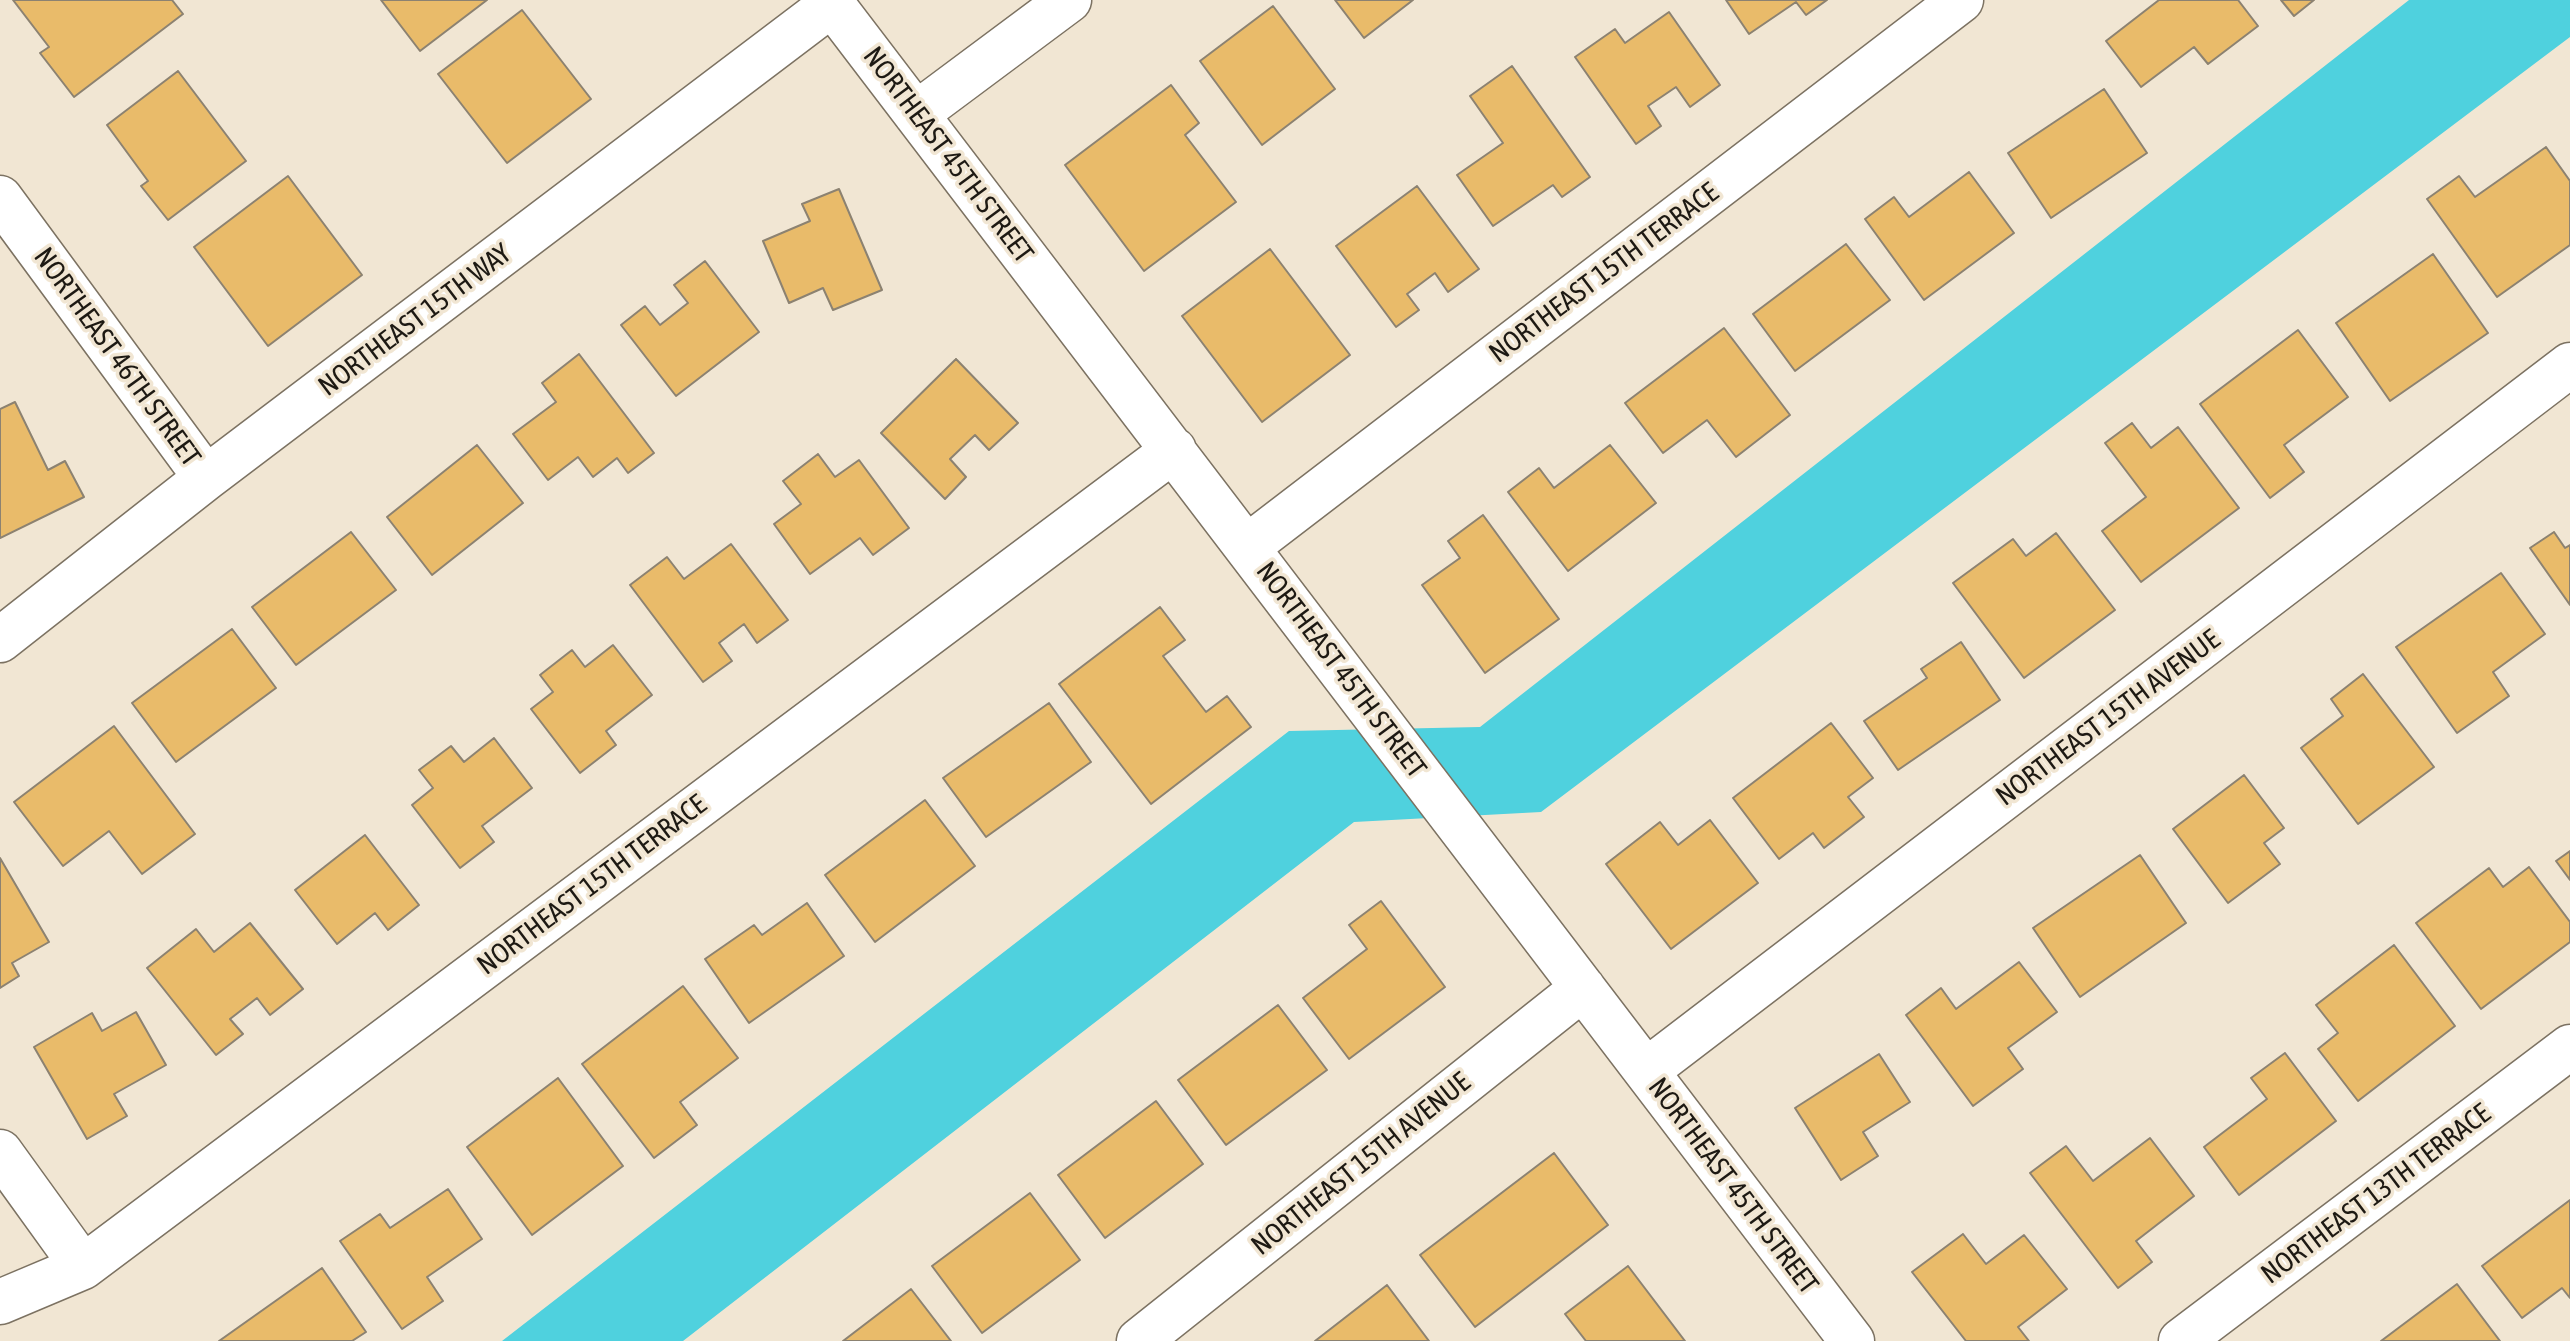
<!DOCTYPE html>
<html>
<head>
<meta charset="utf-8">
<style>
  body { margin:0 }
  canvas { display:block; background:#f1e6d3 }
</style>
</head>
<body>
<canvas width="2570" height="1341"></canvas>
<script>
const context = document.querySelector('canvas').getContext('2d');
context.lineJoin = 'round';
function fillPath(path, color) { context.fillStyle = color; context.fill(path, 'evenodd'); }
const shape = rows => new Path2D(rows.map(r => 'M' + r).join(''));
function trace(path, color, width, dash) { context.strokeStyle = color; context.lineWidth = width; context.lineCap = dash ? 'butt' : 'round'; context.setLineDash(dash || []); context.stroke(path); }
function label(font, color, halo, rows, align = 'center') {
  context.font = font + ' "Asap Condensed",sans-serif'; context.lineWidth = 7; context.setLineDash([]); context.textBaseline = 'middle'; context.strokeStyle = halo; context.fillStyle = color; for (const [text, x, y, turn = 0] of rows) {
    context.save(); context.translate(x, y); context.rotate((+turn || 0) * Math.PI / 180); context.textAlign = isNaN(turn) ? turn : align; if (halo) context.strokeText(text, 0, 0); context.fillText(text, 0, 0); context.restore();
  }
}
fillPath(shape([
  [2409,0,2570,0,2570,37,1541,812,1354,822,683,1341,502,1341,1289,731,1480,727]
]), '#4fd1de');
const building = shape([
  [13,0,172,0,183,14,74,97,40,53,49,47,13,0],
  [381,0,487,0,420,51,381,0],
  [1335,0,1413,0,1364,38,1335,0],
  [1726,0,1827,0,1806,15,1796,2,1749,34,1726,0],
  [2159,0,2238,0,2258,26,2208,64,2194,47,2141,87,2106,41,2159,0],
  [2281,0,2314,0,2294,16,2281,0],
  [1273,6,1335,89,1262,145,1200,61,1273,6],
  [522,10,591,99,507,163,438,74,522,10],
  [1669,12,1720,85,1690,107,1676,87,1648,106,1661,126,1636,144,1575,57,1615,29,1625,43,1669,12],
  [1512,66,1590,177,1562,197,1553,185,1493,226,1457,175,1503,143,1470,96,1512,66],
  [178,71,246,161,168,220,141,186,148,181,107,125,178,71],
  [1171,85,1199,123,1185,135,1236,202,1144,271,1065,165,1171,85],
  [2104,89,2147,153,2051,218,2008,153,2104,89],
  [2546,147,2570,181,2570,245,2497,297,2427,199,2459,176,2475,197,2546,147],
  [1969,172,2014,233,1924,300,1865,219,1894,197,1909,217,1969,172],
  [288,176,362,275,268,346,194,247,288,176],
  [1417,186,1479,269,1448,292,1435,273,1407,294,1419,310,1396,327,1336,246,1417,186],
  [839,189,882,290,833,310,823,288,789,303,763,241,810,221,802,204,839,189],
  [1846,244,1890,300,1795,371,1753,314,1846,244],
  [1270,249,1350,355,1262,422,1182,316,1270,249],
  [2433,254,2488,333,2390,401,2336,323,2433,254],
  [705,261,759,332,676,396,621,325,645,306,660,325,688,303,674,285,705,261],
  [1724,328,1790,415,1736,457,1707,420,1663,453,1625,403,1724,328],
  [2298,330,2348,397,2284,445,2304,472,2270,498,2200,404,2298,330],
  [579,354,654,453,628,473,617,458,593,477,578,457,548,480,513,434,556,402,542,383,579,354],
  [956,359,1018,423,989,450,975,435,950,459,966,477,945,499,881,433,956,359],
  [15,402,48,470,65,461,84,497,0,538,0,409,15,402],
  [2132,423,2151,448,2178,427,2239,508,2141,582,2102,531,2146,497,2105,443,2132,423],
  [477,445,523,503,432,575,387,517,477,445],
  [1610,445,1656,503,1568,571,1508,492,1539,468,1554,488,1610,445],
  [818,454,835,477,859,460,909,528,873,555,860,538,810,574,774,524,801,504,783,481,818,454],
  [1483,515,1559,619,1485,673,1422,585,1460,558,1448,541,1483,515],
  [351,532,396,590,296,665,252,607,351,532],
  [2554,532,2565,548,2570,545,2570,605,2530,548,2554,532],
  [2056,533,2115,610,2024,678,1953,583,2013,539,2026,556,2056,533],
  [731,544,788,620,757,643,744,624,719,643,732,661,703,682,630,585,667,557,684,579,731,544],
  [2501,573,2545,634,2493,672,2509,696,2457,733,2396,647,2501,573],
  [1160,607,1185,640,1163,656,1206,712,1227,696,1251,727,1151,804,1059,684,1160,607],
  [232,629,276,688,176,762,132,703,232,629],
  [1961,642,2000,700,1898,770,1864,721,1927,678,1921,669,1961,642],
  [613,645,652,695,606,731,616,745,580,773,531,709,553,692,540,675,572,650,585,667,613,645],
  [2363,674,2434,767,2358,824,2301,748,2343,716,2331,699,2363,674],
  [1049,703,1091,762,986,837,943,778,1049,703],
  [1831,723,1873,778,1848,797,1864,817,1824,848,1813,833,1779,859,1733,798,1831,723],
  [114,726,195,834,142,874,109,831,63,866,14,802,114,726],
  [494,738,532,788,482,826,494,842,460,868,412,805,433,788,419,770,451,746,464,762,494,738],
  [2244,775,2284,828,2264,843,2280,864,2228,903,2173,829,2244,775],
  [925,800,975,866,875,942,825,875,925,800],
  [1710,820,1758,883,1671,949,1606,864,1660,822,1678,845,1710,820],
  [365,835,419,905,388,930,375,913,337,944,295,890,365,835],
  [2570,851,2570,880,2556,861,2570,851],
  [2140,855,2186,923,2080,997,2033,928,2140,855],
  [0,858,49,942,12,963,19,976,0,988,0,858],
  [2529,867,2570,922,2570,942,2481,1009,2416,923,2489,868,2503,887,2529,867],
  [1381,901,1445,987,1349,1059,1303,998,1367,949,1349,925,1381,901],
  [807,903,844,956,749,1023,705,959,754,925,762,935,807,903],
  [250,923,303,989,270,1015,257,998,230,1019,243,1034,216,1055,147,968,196,929,214,952,250,923],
  [2394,945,2455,1026,2358,1101,2318,1049,2338,1033,2316,1005,2394,945],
  [2019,962,2057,1012,2008,1048,2023,1069,1973,1106,1906,1015,1941,988,1956,1009,2019,962],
  [683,986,738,1058,680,1102,697,1125,654,1158,582,1064,683,986],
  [1278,1005,1327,1070,1226,1145,1178,1080,1278,1005],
  [136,1012,166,1065,114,1094,127,1116,87,1139,34,1047,92,1013,102,1031,136,1012],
  [2285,1053,2336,1121,2239,1195,2204,1147,2267,1099,2251,1078,2285,1053],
  [1879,1054,1910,1102,1863,1132,1878,1156,1841,1180,1795,1108,1879,1054],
  [558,1078,623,1166,532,1235,467,1147,558,1078],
  [1156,1101,1203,1164,1105,1238,1058,1175,1156,1101],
  [2150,1138,2194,1196,2136,1241,2152,1262,2118,1288,2030,1173,2066,1146,2093,1181,2150,1138],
  [1554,1153,1608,1225,1475,1327,1420,1255,1554,1153],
  [448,1189,482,1239,427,1277,443,1301,402,1329,340,1241,380,1214,390,1228,448,1189],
  [1030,1193,1080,1260,982,1333,932,1266,1030,1193],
  [2570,1200,2570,1298,2562,1288,2522,1318,2482,1266,2570,1200],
  [1963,1234,1986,1264,2024,1235,2067,1289,2018,1327,2029,1341,1966,1341,1912,1272,1963,1234],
  [1628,1266,1685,1341,1586,1341,1565,1314,1628,1266],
  [322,1268,366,1332,352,1341,219,1341,322,1268],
  [2457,1284,2500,1341,2381,1341,2457,1284],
  [1387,1285,1429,1341,1315,1341,1387,1285],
  [911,1289,951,1341,843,1341,911,1289]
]);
fillPath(building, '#e9bb6a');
trace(building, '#8c8271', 2);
const minor = shape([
  [829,0,1852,1341],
  [916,114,1069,0],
  [0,198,206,478],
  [1247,547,1961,0],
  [0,640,206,478,832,4],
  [1646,1071,2570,365],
  [0,1152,83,1267],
  [0,1302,83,1267,1174,450],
  [1139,1341,1583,988],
  [2181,1341,2570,1047]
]);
trace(minor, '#7c7262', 47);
trace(minor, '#fff', 44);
label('28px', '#1d1913', '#f1e6d3', [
  ["NORTHEAST 45TH STREET",948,155,53],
  ["NORTHEAST 15TH TERRACE",1604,273,-37],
  ["NORTHEAST 15TH WAY",415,320,-37],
  ["NORTHEAST 46TH STREET",117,357,54],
  ["NORTHEAST 45TH STREET",1341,670,53],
  ["NORTHEAST 15TH AVENUE",2108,718,-37],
  ["NORTHEAST 15TH TERRACE",592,885,-37],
  ["NORTHEAST 15TH AVENUE",1361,1164,-39],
  ["NORTHEAST 45TH STREET",1733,1186,53],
  ["NORTHEAST 13TH TERRACE",2376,1194,-37]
]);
</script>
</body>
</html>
